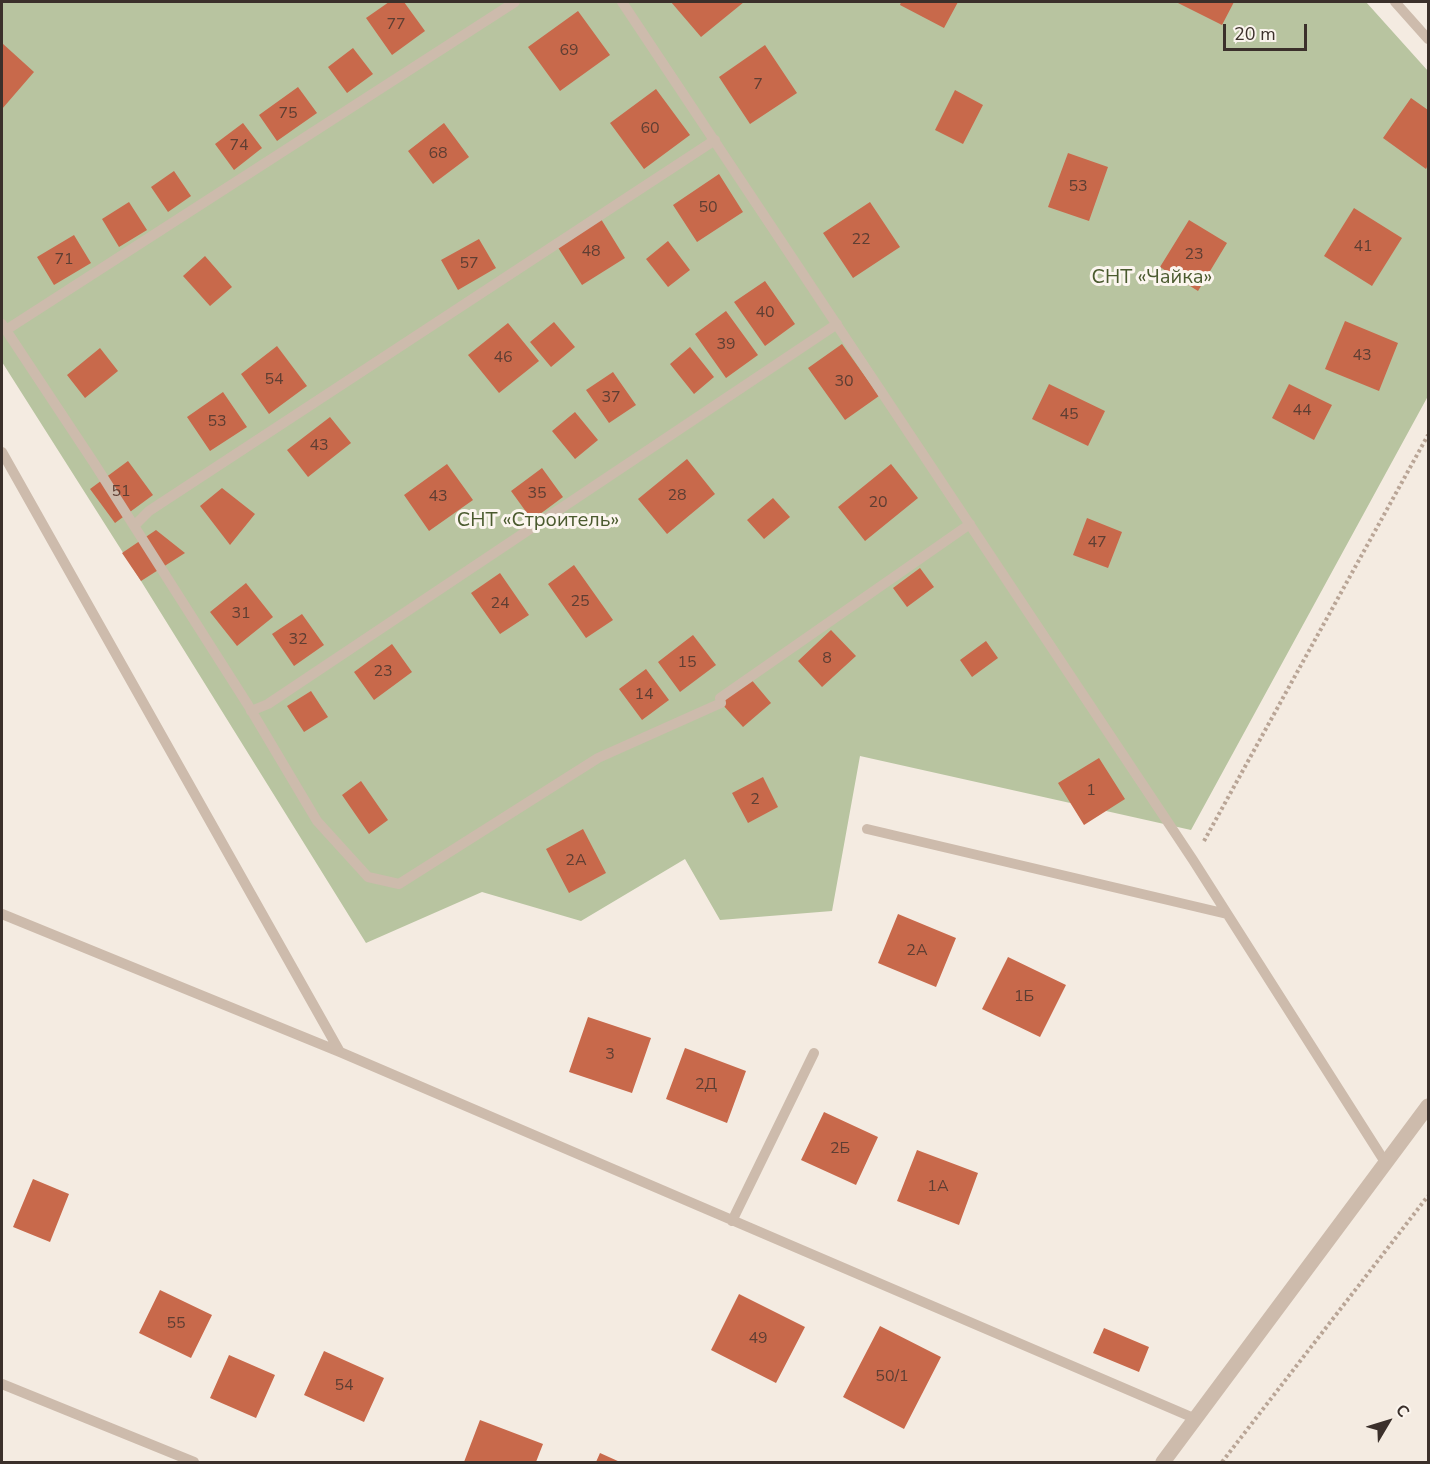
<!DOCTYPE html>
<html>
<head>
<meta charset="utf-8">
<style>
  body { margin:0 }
  #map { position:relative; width:1430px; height:1464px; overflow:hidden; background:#f4ebe1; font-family:"Nunito Sans",sans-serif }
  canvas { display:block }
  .frame { position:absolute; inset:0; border:3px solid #3b302b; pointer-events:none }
  .north { position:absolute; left:1358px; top:1392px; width:60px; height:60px; -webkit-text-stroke:4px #fbf5ee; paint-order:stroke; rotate:52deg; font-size:16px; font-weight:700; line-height:24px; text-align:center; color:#3b302b }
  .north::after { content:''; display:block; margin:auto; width:21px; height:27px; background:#3b302b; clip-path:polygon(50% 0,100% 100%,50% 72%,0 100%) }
  .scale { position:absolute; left:1223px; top:24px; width:84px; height:27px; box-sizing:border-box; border:3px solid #3b302b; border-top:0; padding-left:8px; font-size:18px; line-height:21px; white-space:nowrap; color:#3b302b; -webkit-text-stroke:4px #fbf5ee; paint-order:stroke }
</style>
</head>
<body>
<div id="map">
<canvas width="1430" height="1464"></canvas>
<div class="frame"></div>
<div class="north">С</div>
<div class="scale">20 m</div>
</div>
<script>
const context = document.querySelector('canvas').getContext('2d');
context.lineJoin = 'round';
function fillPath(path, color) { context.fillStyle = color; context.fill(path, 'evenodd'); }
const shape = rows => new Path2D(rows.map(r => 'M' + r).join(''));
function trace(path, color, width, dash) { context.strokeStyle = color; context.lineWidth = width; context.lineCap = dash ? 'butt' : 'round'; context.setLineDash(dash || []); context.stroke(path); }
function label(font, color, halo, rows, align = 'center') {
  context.font = font + ' "Nunito Sans",sans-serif'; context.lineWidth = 6; context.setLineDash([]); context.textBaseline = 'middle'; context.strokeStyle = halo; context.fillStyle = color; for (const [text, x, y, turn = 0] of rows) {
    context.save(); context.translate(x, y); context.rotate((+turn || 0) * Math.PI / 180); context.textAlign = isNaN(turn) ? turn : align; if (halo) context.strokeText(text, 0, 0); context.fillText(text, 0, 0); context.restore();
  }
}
fillPath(shape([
  [2,2,1366,2,1428,71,1428,396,1191,830,860,756,832,911,720,920,685,859,581,921,482,892,366,943,141,581,2,362]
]), '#b8c4a0');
fillPath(shape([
  [389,2,404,2,425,31,392,55,366,18],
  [671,2,744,2,701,37],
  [901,2,958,2,944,28,900,5],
  [1176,2,1234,2,1222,25],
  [578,11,610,55,560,91,528,47],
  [2,43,34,72,2,109],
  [765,45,797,93,750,124,719,77],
  [353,48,373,74,347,93,328,67],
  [298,87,317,113,277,141,259,115],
  [656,89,690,135,644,169,610,123],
  [955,90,983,105,963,144,935,130],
  [1411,98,1428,110,1428,165,1426,169,1383,138],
  [243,123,262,148,234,170,215,144],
  [444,123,469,157,433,184,408,151],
  [1068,153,1108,167,1089,221,1048,207],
  [174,171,191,196,168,212,151,187],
  [719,174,743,212,697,242,673,205],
  [129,202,147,230,119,247,102,219],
  [870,202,900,247,853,278,823,233],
  [1354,208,1402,238,1372,286,1324,256],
  [601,219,625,258,582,285,557,246],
  [1189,220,1227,243,1198,291,1160,267],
  [74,235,91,263,54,285,37,257],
  [479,239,496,268,458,290,441,260],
  [668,241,690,270,668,287,646,259],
  [205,256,232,287,210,306,183,276],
  [765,281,795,324,765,346,734,302],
  [726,311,758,355,726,378,695,334],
  [1345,321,1398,343,1379,391,1325,369],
  [554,322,575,347,551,367,530,342],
  [508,323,539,361,499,393,468,355],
  [842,344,879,396,845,420,808,368],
  [277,346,307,386,269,414,241,374],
  [690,347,714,377,694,394,670,364],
  [100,348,118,371,85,398,67,375],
  [613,372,636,405,609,423,586,390],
  [1049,384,1105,411,1088,446,1032,419],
  [1289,384,1332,405,1314,440,1272,418],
  [223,392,247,427,210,451,187,417],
  [575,412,598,440,575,459,552,431],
  [330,417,351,443,308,477,287,450],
  [687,459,715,494,667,534,638,499],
  [128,461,153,495,115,523,90,489],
  [447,464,473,500,429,531,404,495],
  [891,464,918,498,865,541,838,507],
  [542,468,563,497,532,520,511,491],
  [222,488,255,514,230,545,200,506],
  [773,498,790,517,764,539,747,520],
  [1087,518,1122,532,1108,568,1073,555],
  [156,530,185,553,141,581,122,553],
  [574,565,613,620,586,638,548,584],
  [920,568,934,587,907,607,893,588],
  [500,573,529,615,500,634,471,593],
  [246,583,273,617,237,646,210,612],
  [302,614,324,645,294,666,272,634],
  [831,630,856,656,822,687,798,661],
  [693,635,716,665,680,692,658,662],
  [986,641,998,658,972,677,960,660],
  [392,644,412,672,374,700,354,672],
  [646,669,669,700,642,720,619,689],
  [750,678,771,703,743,727,721,703],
  [311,691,328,717,304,732,287,706],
  [1099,758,1125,799,1084,825,1058,783],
  [763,777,778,807,748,823,732,793],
  [361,781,388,820,369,834,342,795],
  [583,829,606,873,569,893,546,849],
  [898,914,956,938,936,987,878,963],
  [1008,957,1066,985,1040,1037,982,1009],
  [588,1017,651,1038,632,1093,569,1072],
  [685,1048,746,1071,727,1123,666,1099],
  [824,1112,878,1137,856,1185,801,1160],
  [917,1150,978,1173,959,1225,897,1201],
  [33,1179,69,1194,50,1242,13,1227],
  [160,1290,212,1315,191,1358,139,1333],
  [739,1294,805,1327,776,1383,711,1350],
  [880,1326,941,1357,904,1429,843,1397],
  [1104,1328,1149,1347,1139,1372,1093,1353],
  [324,1351,384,1378,364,1422,304,1395],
  [229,1355,275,1375,256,1418,210,1398],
  [480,1420,543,1444,536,1462,464,1462],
  [600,1453,620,1462,596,1462]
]), '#c8694b');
trace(shape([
  [1204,841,1428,435],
  [1222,1462,1428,1196]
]), '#b9a596', 4, [3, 3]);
trace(shape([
  [622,2,1193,860,1385,1162],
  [1395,2,1428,39],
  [2,324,94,463,248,705,317,821,368,877,399,884,598,758,721,703,720,698,970,524],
  [6,330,515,2],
  [2,452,340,1052],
  [134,526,149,511,715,140],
  [251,711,268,704,837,324],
  [867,829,1227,914],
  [2,914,340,1052,1196,1419],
  [732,1221,814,1053],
  [2,1384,194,1462]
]), '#cdbbac', 10);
trace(shape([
  [1163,1462,1428,1106]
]), '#cdbbac', 15);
label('16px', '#5e3e33', null, [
  ["77",396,25],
  ["69",569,51],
  ["7",758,85],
  ["75",288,114],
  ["60",650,129],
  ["74",239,146],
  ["68",438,154],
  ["53",1078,187],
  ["50",708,208],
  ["22",861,240],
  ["41",1363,247],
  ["48",591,252],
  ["23",1194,255],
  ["71",64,260],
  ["57",469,264],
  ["40",765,313],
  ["39",726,345],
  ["43",1362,356],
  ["46",503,358],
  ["54",274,380],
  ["30",844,382],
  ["37",611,398],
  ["44",1302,411],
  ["45",1069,415],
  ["53",217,422],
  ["43",319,446],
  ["51",121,492],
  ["35",537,494],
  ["28",677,496],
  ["43",438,497],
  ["20",878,503],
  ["47",1097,543],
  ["25",580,602],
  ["24",500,604],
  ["31",241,614],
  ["32",298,640],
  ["8",827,659],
  ["15",687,663],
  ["23",383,672],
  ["14",644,695],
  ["1",1091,791],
  ["2",755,800],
  ["2А",576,861],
  ["2А",917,951],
  ["1Б",1024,997],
  ["3",610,1055],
  ["2Д",706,1085],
  ["2Б",840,1149],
  ["1А",938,1187],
  ["55",176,1324],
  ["49",758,1339],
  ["50/1",892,1377],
  ["54",344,1386]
]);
label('20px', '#4a5a2e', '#fbf5ee', [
  ["СНТ «Чайка»",1152,278],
  ["СНТ «Строитель»",538,521]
]);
</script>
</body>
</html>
